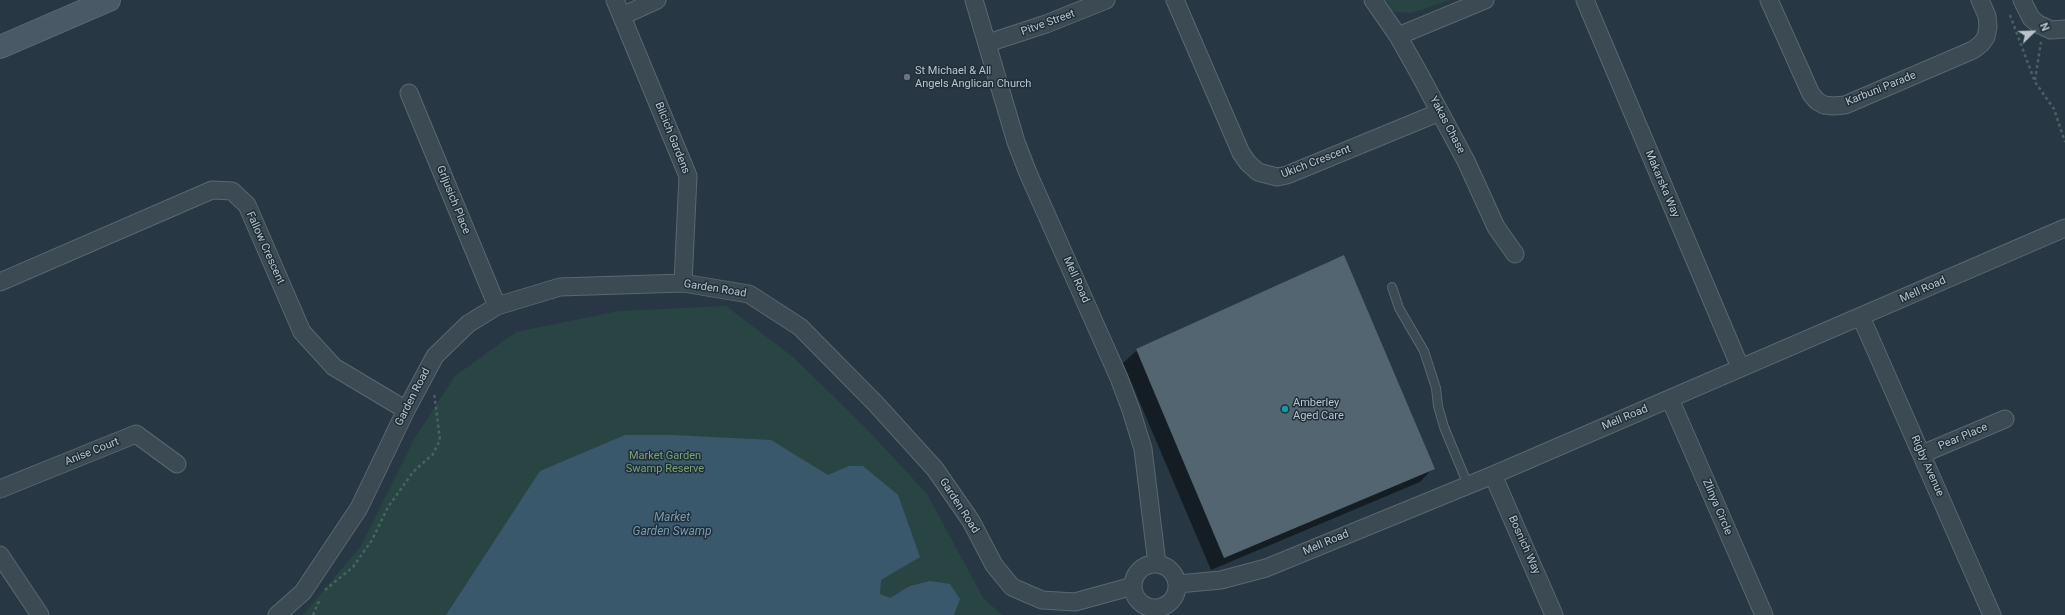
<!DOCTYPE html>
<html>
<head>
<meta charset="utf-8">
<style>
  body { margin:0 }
  #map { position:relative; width:2065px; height:615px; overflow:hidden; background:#273844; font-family:Roboto,sans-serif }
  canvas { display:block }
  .north { position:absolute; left:2013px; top:12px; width:40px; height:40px; -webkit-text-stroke:3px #202f39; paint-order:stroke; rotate:67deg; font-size:11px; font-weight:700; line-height:16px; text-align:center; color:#b9c4cd }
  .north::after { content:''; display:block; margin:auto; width:14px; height:18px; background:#b9c4cd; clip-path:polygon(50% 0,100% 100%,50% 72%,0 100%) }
</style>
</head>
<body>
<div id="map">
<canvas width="2065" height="615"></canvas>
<div class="north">N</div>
</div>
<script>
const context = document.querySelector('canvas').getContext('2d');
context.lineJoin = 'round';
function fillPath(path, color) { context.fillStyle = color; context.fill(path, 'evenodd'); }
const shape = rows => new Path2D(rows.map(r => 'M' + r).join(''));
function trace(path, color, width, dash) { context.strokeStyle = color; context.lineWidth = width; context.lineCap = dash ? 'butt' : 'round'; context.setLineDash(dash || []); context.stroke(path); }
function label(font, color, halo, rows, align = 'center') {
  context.font = font + ' Roboto,sans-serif'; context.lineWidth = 3; context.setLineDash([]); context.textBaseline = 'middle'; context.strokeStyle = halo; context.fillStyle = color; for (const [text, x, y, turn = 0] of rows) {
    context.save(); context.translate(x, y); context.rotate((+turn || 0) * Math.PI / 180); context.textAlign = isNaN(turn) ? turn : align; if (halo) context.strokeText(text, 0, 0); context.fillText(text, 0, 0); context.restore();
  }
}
fillPath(shape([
  [1385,0,1449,0,1412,13,1393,12],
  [726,306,793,357,865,427,927,494,983,598,1002,615,303,615,361,546,413,441,455,376,516,332,619,311]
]), '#294543');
fillPath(shape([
  [625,435,672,435,771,440,828,475,849,466,863,466,898,495,920,557,881,580,880,594,890,598,910,586,930,581,950,584,960,599,954,615,446,615,540,471]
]), '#3a586b');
fillPath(shape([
  [1137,350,1433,468,1420,482,1211,570,1123,363]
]), '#0007');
fillPath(shape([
  [1344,255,1435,469,1224,558,1136,349]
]), '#536571');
const service = shape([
  [1392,287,1399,308,1424,351,1436,388,1438,406,1444,427,1468,485]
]);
const minor = shape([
  [615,0,688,176,683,283],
  [974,0,1016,142,1028,173,1119,378,1131,410,1143,449,1157,564],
  [1175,0,1241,153,1248,163,1258,172,1277,177,1287,175,1440,112],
  [1373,0,1398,36,1420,75,1466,161,1496,227,1515,254],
  [1585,0,1740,367],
  [1769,0,1811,94,1817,101,1824,105,1833,106,1845,105,1973,50,1981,44,1986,37,1988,27,1987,16,1980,0],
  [2022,0,2031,18,2038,24,2051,30,2065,29],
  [622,16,657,0],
  [1398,36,1485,0],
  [988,43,1046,24,1106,0],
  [409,93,497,306],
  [0,282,212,190,232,191,247,205,302,332,334,367,406,410],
  [1861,317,1992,615],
  [1670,399,1764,615],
  [1922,454,2005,419],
  [1493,475,1554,615],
  [0,489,136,434,177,464],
  [0,555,40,615],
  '1133 586a22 22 0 1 1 44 0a22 22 0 1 1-44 0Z',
  [1178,584,1221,580,1266,568,1493,475,2065,228],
  [277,615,303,592,359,508,406,410,435,356,468,324,497,306,560,287,683,283,749,294,800,327,876,404,935,469,971,521,994,565,1012,587,1042,600,1075,602,1133,586]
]);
const secondary = shape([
  [0,47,109,0]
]);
trace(service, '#5a6771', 10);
trace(minor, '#5a6771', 19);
trace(secondary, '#5a6771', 24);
trace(shape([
  [2010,15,2035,82,2054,109,2065,142],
  [2035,80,2041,42],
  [325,590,353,567,372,540,388,507,413,472,433,454,440,440,434,392],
  [313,615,320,599]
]), '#496261', 2.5, [3, 3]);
trace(service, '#3b4a53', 8);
trace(minor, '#3b4a53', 17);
trace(secondary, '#495966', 22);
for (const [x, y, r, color] of [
  [907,77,4,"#6b7280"],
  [1285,409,4,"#0f9aa8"]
]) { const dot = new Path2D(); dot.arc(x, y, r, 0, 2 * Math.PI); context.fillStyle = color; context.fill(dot); trace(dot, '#202f39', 1.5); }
label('11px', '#b9c4cd', '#202f39', [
  ["Pitve Street",1048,23,-20],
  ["Karbuni Parade",1881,89,-22],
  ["Yakas Chase",1447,125,62],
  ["Bilcich Gardens",672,138,68],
  ["Ukich Crescent",1316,162,-21],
  ["Makarska Way",1662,184,67],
  ["Grljusich Place",453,200,68],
  ["Fallow Crescent",265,248,66],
  ["Mell Road",1076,280,66],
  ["Garden Road",715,289,9],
  ["Mell Road",1923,290,-24],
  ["Garden Road",413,397,-63],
  ["Mell Road",1625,418,-23],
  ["Pear Place",1963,437,-23],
  ["Anise Court",92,452,-22],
  ["Rigby Avenue",1927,466,66],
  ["Garden Road",959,506,57],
  ["Zlinya Circle",1717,507,67],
  ["Mell Road",1326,543,-23],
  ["Bosnich Way",1524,545,66]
]);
label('11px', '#b9c4cd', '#202f39', [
  ["St Michael & All",915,71],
  ["Angels Anglican Church",915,84],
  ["Amberley",1293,403],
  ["Aged Care",1293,416]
], 'left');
label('11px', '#76a378', '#202f39', [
  ["Market Garden",665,456],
  ["Swamp Reserve",665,469]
]);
label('italic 12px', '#789ab0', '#202f39', [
  ["Market",672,518],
  ["Garden Swamp",672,532]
]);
</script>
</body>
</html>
